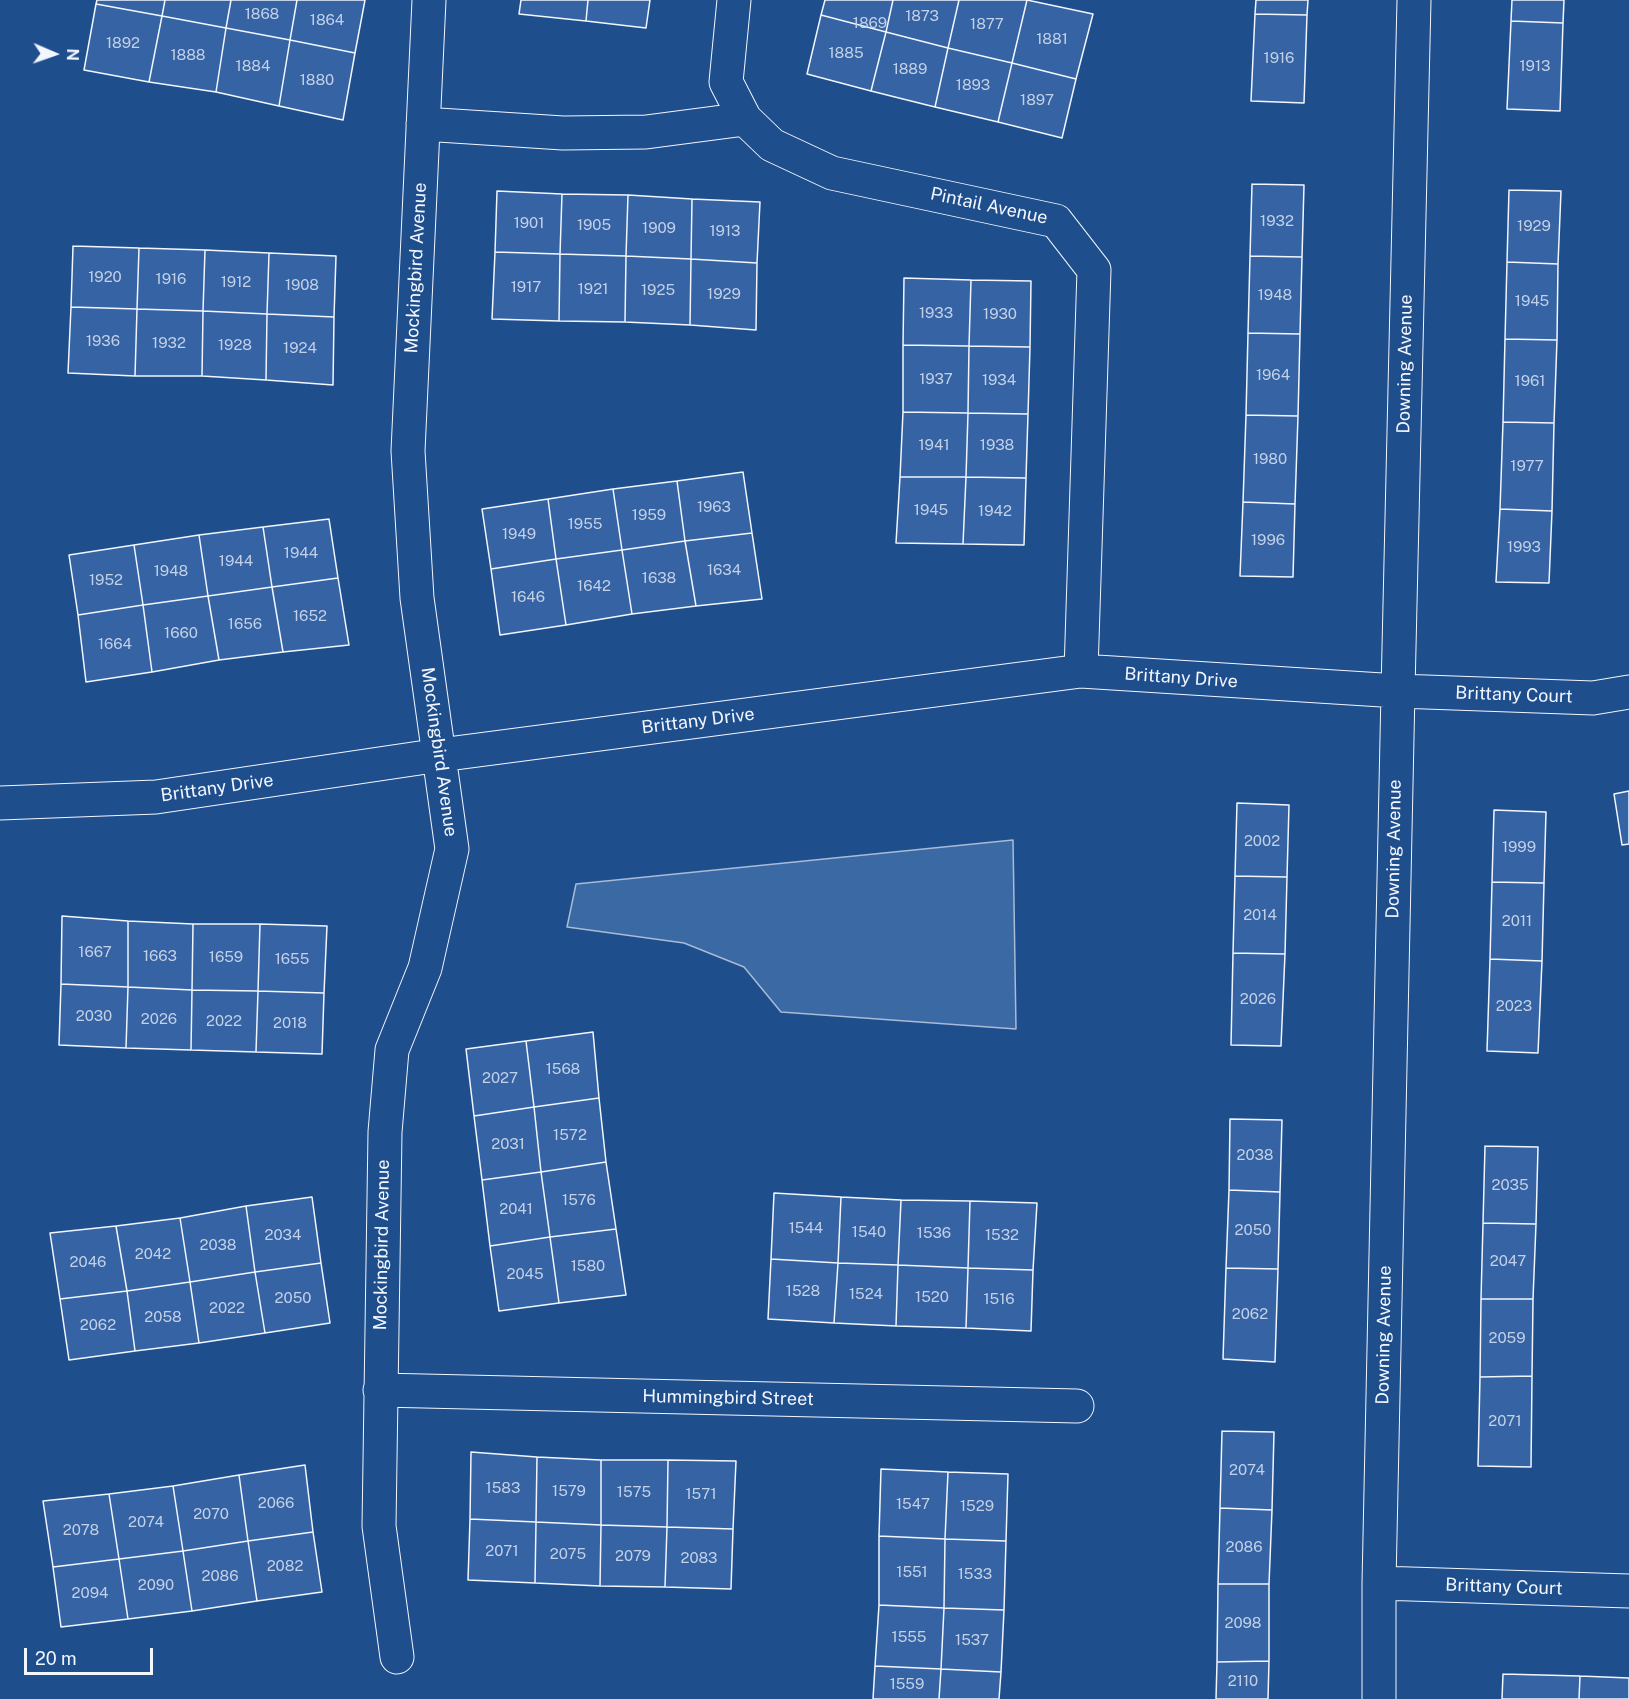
<!DOCTYPE html>
<html>
<head>
<meta charset="utf-8">
<style>
  body { margin:0 }
  #map { position:relative; width:1629px; height:1699px; overflow:hidden; background:#1f4e8c; font-family:"Public Sans",sans-serif }
  canvas { display:block }
  .north { position:absolute; left:24px; top:24px; width:60px; height:60px; -webkit-text-stroke:4px #1f4e8c; paint-order:stroke; rotate:92deg; font-size:16px; font-weight:700; line-height:24px; text-align:center; color:#f2f6ff }
  .north::after { content:''; display:block; margin:auto; width:21px; height:27px; background:#f2f6ff; clip-path:polygon(50% 0,100% 100%,50% 72%,0 100%) }
  .scale { position:absolute; left:24px; top:1648px; width:129px; height:27px; box-sizing:border-box; border:3px solid #f2f6ff; border-top:0; padding-left:8px; font-size:18px; line-height:21px; white-space:nowrap; color:#f2f6ff; -webkit-text-stroke:4px #1f4e8c; paint-order:stroke }
</style>
</head>
<body>
<div id="map">
<canvas width="1629" height="1699"></canvas>
<div class="north">N</div>
<div class="scale">20 m</div>
</div>
<script>
const context = document.querySelector('canvas').getContext('2d');
context.lineJoin = 'round';
function fillPath(path, color) { context.fillStyle = color; context.fill(path, 'evenodd'); }
const shape = rows => new Path2D(rows.map(r => 'M' + r).join(''));
function trace(path, color, width, dash) { context.strokeStyle = color; context.lineWidth = width; context.lineCap = dash ? 'butt' : 'round'; context.setLineDash(dash || []); context.stroke(path); }
function label(font, color, halo, rows, align = 'center') {
  context.font = font + ' "Public Sans",sans-serif'; context.lineWidth = 4.5; context.setLineDash([]); context.textBaseline = 'middle'; context.strokeStyle = halo; context.fillStyle = color; for (const [text, x, y, turn = 0] of rows) {
    context.save(); context.translate(x, y); context.rotate((+turn || 0) * Math.PI / 180); context.textAlign = isNaN(turn) ? turn : align; if (halo) context.strokeText(text, 0, 0); context.fillText(text, 0, 0); context.restore();
  }
}
const water = shape([
  [1013,840,1016,1029,781,1012,744,967,684,943,567,927,576,884,1013,840]
]);
fillPath(water, '#3b69a3');
trace(water, '#a8bbd7', 1.5);
const building = shape([
  [97,0,165,0,162,16,96,4,97,0],
  [165,0,231,0,226,28,162,16,165,0],
  [231,0,297,0,290,40,226,28,231,0],
  [297,0,365,0,355,53,290,40,297,0],
  [521,0,588,0,586,21,519,14,521,0],
  [588,0,650,0,646,28,586,21,588,0],
  [825,0,893,0,886,32,821,15,825,0],
  [893,0,959,0,948,48,886,32,893,0],
  [959,0,1027,0,1012,63,948,48,959,0],
  [1027,0,1093,14,1076,79,1012,63,1027,0],
  [1256,0,1308,0,1307,15,1255,14,1256,0],
  [1512,0,1564,0,1563,23,1511,21,1512,0],
  [96,4,162,16,149,82,84,70,96,4],
  [1255,14,1307,15,1304,103,1251,101,1255,14],
  [821,15,886,32,871,91,807,74,821,15],
  [162,16,226,28,216,92,149,82,162,16],
  [1511,21,1563,23,1560,111,1507,109,1511,21],
  [226,28,290,40,279,106,216,92,226,28],
  [886,32,948,48,935,107,871,91,886,32],
  [290,40,355,53,343,120,279,106,290,40],
  [948,48,1012,63,998,122,935,107,948,48],
  [1012,63,1076,79,1062,138,998,122,1012,63],
  [1252,184,1304,185,1302,257,1250,256,1252,184],
  [1509,190,1561,191,1558,264,1507,262,1509,190],
  [497,191,562,194,560,254,495,252,497,191],
  [562,194,628,195,626,256,560,254,562,194],
  [628,195,692,199,691,259,626,256,628,195],
  [692,199,760,202,757,263,691,259,692,199],
  [73,246,139,248,137,309,71,307,73,246],
  [139,248,205,250,203,311,137,309,139,248],
  [205,250,269,253,267,314,203,311,205,250],
  [495,252,560,254,559,321,492,319,495,252],
  [269,253,336,256,334,317,267,314,269,253],
  [560,254,626,256,625,322,559,321,560,254],
  [626,256,691,259,690,325,625,322,626,256],
  [1250,256,1302,257,1300,334,1248,333,1250,256],
  [691,259,757,263,756,330,690,325,691,259],
  [1507,262,1558,264,1557,340,1505,339,1507,262],
  [904,278,971,280,969,346,903,345,904,278],
  [971,280,1031,281,1030,347,969,346,971,280],
  [71,307,137,309,135,376,68,373,71,307],
  [137,309,203,311,202,376,135,376,137,309],
  [203,311,267,314,266,380,202,376,203,311],
  [267,314,334,317,333,385,266,380,267,314],
  [1248,333,1300,334,1298,416,1246,415,1248,333],
  [1505,339,1557,340,1554,423,1503,422,1505,339],
  [903,345,969,346,968,413,903,412,903,345],
  [969,346,1030,347,1028,414,968,413,969,346],
  [903,412,968,413,966,477,900,477,903,412],
  [968,413,1028,414,1026,478,966,477,968,413],
  [1246,415,1298,416,1295,504,1243,502,1246,415],
  [1503,422,1554,423,1552,511,1500,509,1503,422],
  [743,472,752,533,685,541,677,481,743,472],
  [900,477,966,477,963,544,896,543,900,477],
  [966,477,1026,478,1024,545,963,544,966,477],
  [677,481,685,541,622,550,613,489,677,481],
  [613,489,622,550,556,559,548,499,613,489],
  [548,499,556,559,491,569,482,509,548,499],
  [1243,502,1295,504,1293,577,1240,576,1243,502],
  [1500,509,1552,511,1549,583,1496,582,1500,509],
  [329,519,338,578,272,587,263,527,329,519],
  [263,527,272,587,208,596,199,535,263,527],
  [752,533,762,599,696,606,685,541,752,533],
  [199,535,208,596,143,605,134,545,199,535],
  [685,541,696,606,632,614,622,550,685,541],
  [134,545,143,605,78,615,69,555,134,545],
  [622,550,632,614,566,625,556,559,622,550],
  [556,559,566,625,500,635,491,569,556,559],
  [338,578,349,645,283,652,272,587,338,578],
  [272,587,283,652,219,660,208,596,272,587],
  [208,596,219,660,152,672,143,605,208,596],
  [143,605,152,672,86,682,78,615,143,605],
  [1629,791,1629,844,1622,845,1614,794,1629,791],
  [1237,803,1289,805,1287,877,1235,876,1237,803],
  [1494,810,1546,812,1544,883,1492,882,1494,810],
  [1235,876,1287,877,1285,954,1233,953,1235,876],
  [1492,882,1544,883,1542,961,1490,959,1492,882],
  [62,916,128,921,128,987,61,984,62,916],
  [128,921,193,924,192,990,128,987,128,921],
  [193,924,260,924,258,991,192,990,193,924],
  [260,924,327,926,324,993,258,991,260,924],
  [1233,953,1285,954,1281,1046,1231,1045,1233,953],
  [1490,959,1542,961,1538,1053,1487,1051,1490,959],
  [61,984,128,987,126,1048,59,1045,61,984],
  [128,987,192,990,191,1050,126,1048,128,987],
  [192,990,258,991,256,1052,191,1050,192,990],
  [258,991,324,993,322,1054,256,1052,258,991],
  [593,1032,599,1098,534,1107,526,1041,593,1032],
  [526,1041,534,1107,474,1116,466,1049,526,1041],
  [599,1098,606,1162,541,1172,534,1107,599,1098],
  [534,1107,541,1172,482,1180,474,1116,534,1107],
  [1230,1119,1282,1120,1280,1192,1229,1190,1230,1119],
  [1485,1146,1538,1147,1536,1224,1483,1223,1485,1146],
  [606,1162,616,1229,550,1237,541,1172,606,1162],
  [541,1172,550,1237,490,1246,482,1180,541,1172],
  [1229,1190,1280,1192,1278,1269,1226,1268,1229,1190],
  [774,1193,841,1197,838,1263,771,1259,774,1193],
  [312,1197,321,1263,255,1272,246,1206,312,1197],
  [841,1197,901,1200,898,1265,838,1263,841,1197],
  [901,1200,970,1201,968,1268,898,1265,901,1200],
  [970,1201,1037,1203,1033,1270,968,1268,970,1201],
  [246,1206,255,1272,190,1282,180,1218,246,1206],
  [180,1218,190,1282,127,1291,116,1226,180,1218],
  [1483,1223,1536,1224,1533,1299,1481,1299,1483,1223],
  [116,1226,127,1291,60,1299,50,1233,116,1226],
  [616,1229,626,1295,559,1303,550,1237,616,1229],
  [550,1237,559,1303,499,1311,490,1246,550,1237],
  [771,1259,838,1263,834,1323,768,1319,771,1259],
  [321,1263,330,1323,265,1333,255,1272,321,1263],
  [838,1263,898,1265,896,1326,834,1323,838,1263],
  [898,1265,968,1268,966,1328,896,1326,898,1265],
  [968,1268,1033,1270,1031,1331,966,1328,968,1268],
  [1226,1268,1278,1269,1275,1362,1223,1359,1226,1268],
  [255,1272,265,1333,199,1343,190,1282,255,1272],
  [190,1282,199,1343,135,1351,127,1291,190,1282],
  [127,1291,135,1351,69,1360,60,1299,127,1291],
  [1481,1299,1533,1299,1532,1376,1480,1377,1481,1299],
  [1532,1376,1531,1467,1478,1466,1480,1377,1532,1376],
  [1222,1431,1274,1432,1272,1510,1220,1508,1222,1431],
  [471,1452,537,1457,536,1522,470,1519,471,1452],
  [537,1457,601,1460,601,1525,536,1522,537,1457],
  [601,1460,668,1460,667,1527,601,1525,601,1460],
  [668,1460,736,1461,733,1529,667,1527,668,1460],
  [305,1465,313,1532,248,1541,239,1475,305,1465],
  [881,1469,948,1472,945,1539,879,1536,881,1469],
  [948,1472,1008,1474,1006,1541,945,1539,948,1472],
  [239,1475,248,1541,183,1551,173,1486,239,1475],
  [173,1486,183,1551,119,1559,109,1494,173,1486],
  [109,1494,119,1559,53,1567,43,1501,109,1494],
  [1220,1508,1272,1510,1269,1584,1218,1584,1220,1508],
  [470,1519,536,1522,535,1583,468,1580,470,1519],
  [536,1522,601,1525,600,1586,535,1583,536,1522],
  [601,1525,667,1527,665,1587,600,1586,601,1525],
  [667,1527,733,1529,731,1589,665,1587,667,1527],
  [313,1532,322,1592,257,1601,248,1541,313,1532],
  [879,1536,945,1539,944,1608,879,1605,879,1536],
  [945,1539,1006,1541,1004,1610,944,1608,945,1539],
  [248,1541,257,1601,192,1611,183,1551,248,1541],
  [183,1551,192,1611,128,1619,119,1559,183,1551],
  [119,1559,128,1619,61,1627,53,1567,119,1559],
  [1218,1584,1269,1584,1269,1661,1217,1662,1218,1584],
  [879,1605,944,1608,941,1669,875,1666,879,1605],
  [944,1608,1004,1610,1001,1672,941,1669,944,1608],
  [1269,1661,1268,1699,1216,1699,1217,1662,1269,1661],
  [875,1666,941,1669,939,1699,873,1699,875,1666],
  [941,1669,1001,1672,999,1699,939,1699,941,1669],
  [1503,1674,1580,1676,1579,1699,1502,1699,1503,1674],
  [1580,1676,1629,1678,1629,1699,1579,1699,1580,1676]
]);
fillPath(building, '#3563a3');
trace(building, '#f2f6ff', 1.5);
const minor = shape([
  [734,0,726,82,745,119,772,145,832,173,1056,221,1094,270,1081,671],
  [423,124,563,133,646,132,745,119],
  [0,803,156,797,440,755,1081,671,1398,691,1593,698,1629,692],
  [380,1390,1077,1406],
  [1379,1583,1629,1591],
  [397,1657,379,1526,385,1132,392,1050,425,968,452,849,417,598,408,451,429,0],
  [1379,1699,1379,1583,1398,691,1414,0]
]);
trace(minor, '#f2f6ff', 35);
trace(minor, '#1f4e8c', 33);
label('15px', '#c3d1e8', null, [
  ["1868",262,14],
  ["1873",922,16],
  ["1864",327,20],
  ["1869",870,23],
  ["1877",987,24],
  ["1881",1052,39],
  ["1892",123,43],
  ["1885",846,53],
  ["1888",188,55],
  ["1916",1279,58],
  ["1884",253,66],
  ["1913",1535,66],
  ["1889",910,69],
  ["1880",317,80],
  ["1893",973,85],
  ["1897",1037,100],
  ["1932",1277,221],
  ["1901",529,223],
  ["1905",594,225],
  ["1929",1534,226],
  ["1909",659,228],
  ["1913",725,231],
  ["1920",105,277],
  ["1916",171,279],
  ["1912",236,282],
  ["1908",302,285],
  ["1917",526,287],
  ["1921",593,289],
  ["1925",658,290],
  ["1929",724,294],
  ["1948",1275,295],
  ["1945",1532,301],
  ["1933",936,313],
  ["1930",1000,314],
  ["1936",103,341],
  ["1932",169,343],
  ["1928",235,345],
  ["1924",300,348],
  ["1964",1273,375],
  ["1937",936,379],
  ["1934",999,380],
  ["1961",1530,381],
  ["1941",934,445],
  ["1938",997,445],
  ["1980",1270,459],
  ["1977",1527,466],
  ["1963",714,507],
  ["1945",931,510],
  ["1942",995,511],
  ["1959",649,515],
  ["1955",585,524],
  ["1949",519,534],
  ["1996",1268,540],
  ["1993",1524,547],
  ["1944",301,553],
  ["1944",236,561],
  ["1634",724,570],
  ["1948",171,571],
  ["1638",659,578],
  ["1952",106,580],
  ["1642",594,586],
  ["1646",528,597],
  ["1652",310,616],
  ["1656",245,624],
  ["1660",181,633],
  ["1664",115,644],
  ["2002",1262,841],
  ["1999",1519,847],
  ["2014",1260,915],
  ["2011",1517,921],
  ["1667",95,952],
  ["1663",160,956],
  ["1659",226,957],
  ["1655",292,959],
  ["2026",1258,999],
  ["2023",1514,1006],
  ["2030",94,1016],
  ["2026",159,1019],
  ["2022",224,1021],
  ["2018",290,1023],
  ["1568",563,1069],
  ["2027",500,1078],
  ["1572",570,1135],
  ["2031",508,1144],
  ["2038",1255,1155],
  ["2035",1510,1185],
  ["1576",579,1200],
  ["2041",516,1209],
  ["1544",806,1228],
  ["2050",1253,1230],
  ["1540",869,1232],
  ["1536",934,1233],
  ["2034",283,1235],
  ["1532",1002,1235],
  ["2038",218,1245],
  ["2042",153,1254],
  ["2047",1508,1261],
  ["2046",88,1262],
  ["1580",588,1266],
  ["2045",525,1274],
  ["1528",803,1291],
  ["1524",866,1294],
  ["1520",932,1297],
  ["2050",293,1298],
  ["1516",999,1299],
  ["2022",227,1308],
  ["2062",1250,1314],
  ["2058",163,1317],
  ["2062",98,1325],
  ["2059",1507,1338],
  ["2071",1505,1421],
  ["2074",1247,1470],
  ["1583",503,1488],
  ["1579",569,1491],
  ["1575",634,1492],
  ["1571",701,1494],
  ["2066",276,1503],
  ["1547",913,1504],
  ["1529",977,1506],
  ["2070",211,1514],
  ["2074",146,1522],
  ["2078",81,1530],
  ["2086",1244,1547],
  ["2071",502,1551],
  ["2075",568,1554],
  ["2079",633,1556],
  ["2083",699,1558],
  ["2082",285,1566],
  ["1551",912,1572],
  ["1533",975,1574],
  ["2086",220,1576],
  ["2090",156,1585],
  ["2094",90,1593],
  ["2098",1243,1623],
  ["1555",909,1637],
  ["1537",972,1640],
  ["2110",1243,1681],
  ["1559",907,1684]
]);
label('18px', '#f2f6ff', '#1f4e8c', [
  ["Pintail Avenue",989,206,12],
  ["Mockingbird Avenue",416,268,-87],
  ["Downing Avenue",1405,364,-89],
  ["Brittany Drive",1181,678,4],
  ["Brittany Court",1514,695,2],
  ["Brittany Drive",698,721,-7],
  ["Mockingbird Avenue",439,752,82],
  ["Brittany Drive",217,788,-8],
  ["Downing Avenue",1394,849,-89],
  ["Mockingbird Avenue",382,1245,-89],
  ["Downing Avenue",1384,1335,-89],
  ["Hummingbird Street",728,1398,1],
  ["Brittany Court",1504,1587,2]
]);
</script>
</body>
</html>
